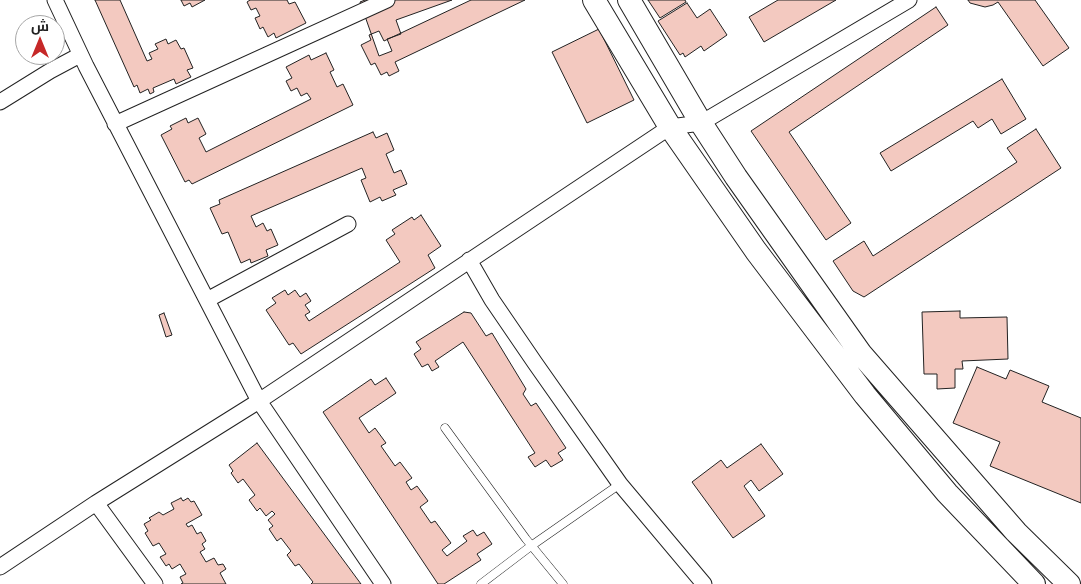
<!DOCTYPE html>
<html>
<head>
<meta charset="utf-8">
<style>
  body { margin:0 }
  #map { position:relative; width:1081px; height:584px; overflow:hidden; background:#fff; font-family:Inter,Cairo,sans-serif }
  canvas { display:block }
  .north { position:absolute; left:15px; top:15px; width:50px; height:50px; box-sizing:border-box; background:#fff; border:1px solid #a7a7a7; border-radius:50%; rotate:0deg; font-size:14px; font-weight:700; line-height:20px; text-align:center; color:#222 }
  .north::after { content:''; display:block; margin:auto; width:18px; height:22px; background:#c62828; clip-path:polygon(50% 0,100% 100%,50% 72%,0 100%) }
</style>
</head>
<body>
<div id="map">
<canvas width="1081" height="584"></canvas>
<div class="north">ش</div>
</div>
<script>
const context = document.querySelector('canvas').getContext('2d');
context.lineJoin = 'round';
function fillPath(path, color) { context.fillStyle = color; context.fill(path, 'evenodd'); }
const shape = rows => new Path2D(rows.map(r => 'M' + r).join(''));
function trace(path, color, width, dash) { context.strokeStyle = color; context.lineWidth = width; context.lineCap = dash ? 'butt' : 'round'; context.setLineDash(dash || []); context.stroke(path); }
const building = shape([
  [95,0,120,0,147,61,152,59,149,53,158,49,155,44,166,39,168,44,176,40,181,49,184,48,193,68,187,70,191,77,176,84,174,79,153,88,154,92,150,94,148,89,140,93,137,85,134,87,95,0],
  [181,0,205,0,192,7,190,3,184,6,181,0],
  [250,0,287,0,289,4,295,2,306,23,276,38,274,33,268,37,263,27,260,29,255,18,260,16,256,8,251,10,247,2,250,0],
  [365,0,452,0,396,20,401,34,387,39,392,51,379,56,360,2,365,0],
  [471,0,525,0,395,62,399,71,389,76,387,72,381,75,375,63,371,65,361,45,371,40,369,35,379,31,384,41,471,0],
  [648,0,685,0,686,2,660,18,648,0],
  [778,0,836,0,764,42,749,17,778,0],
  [968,0,1035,0,1069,48,1043,66,998,2,993,5,985,7,970,3,968,0],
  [687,3,697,18,710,9,727,35,704,51,701,46,685,57,683,53,680,55,658,21,687,3],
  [936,7,948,25,789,132,851,223,826,240,751,131,936,7],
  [599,29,634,100,587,123,552,52,599,29],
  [326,53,334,70,330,72,337,87,343,84,353,105,192,184,189,180,185,182,161,135,172,129,170,126,186,118,188,123,198,118,206,134,199,138,206,152,311,99,307,93,301,96,297,88,291,91,286,81,292,78,286,67,309,55,311,60,326,53],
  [1002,79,1026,119,1001,134,992,119,978,128,973,121,891,171,880,153,1002,79],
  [1036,129,1061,168,864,297,853,291,833,261,864,241,873,256,1017,162,1007,148,1036,129],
  [373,132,376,138,387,133,394,150,386,154,394,173,401,170,407,184,393,190,396,195,382,201,380,197,370,202,361,180,366,178,362,168,251,216,256,227,263,223,267,231,271,229,278,245,266,250,268,256,251,263,250,259,241,263,228,232,222,234,210,208,220,204,219,200,373,132],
  [421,215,441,246,428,255,435,268,301,354,293,343,289,345,266,310,276,303,272,298,285,290,288,295,295,290,300,297,306,293,311,301,305,305,310,312,305,315,309,321,400,262,386,240,395,234,392,230,412,217,414,220,421,215],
  [960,311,960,318,1007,317,1008,359,962,361,963,369,955,369,955,388,937,389,937,374,924,374,922,312,960,311],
  [464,312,471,313,486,336,492,333,526,389,523,394,531,406,536,403,566,448,558,453,563,460,551,467,546,460,535,467,528,457,535,453,463,342,435,361,439,367,432,371,428,364,422,367,414,354,421,349,416,342,464,312],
  [164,313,172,335,166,337,159,315,164,313],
  [977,367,1006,379,1010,370,1049,386,1042,402,1081,418,1081,503,990,466,1000,442,953,423,977,367],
  [386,378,396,393,359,418,369,433,375,428,386,443,381,446,395,466,400,462,412,478,406,482,411,490,417,486,428,501,420,507,431,523,435,521,451,543,442,550,447,556,467,541,463,536,473,530,477,536,484,532,492,544,477,554,481,560,444,584,438,584,323,412,371,379,375,385,386,378],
  [257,443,361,584,311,584,313,582,299,564,295,566,287,555,291,551,281,538,277,541,269,529,273,526,268,520,275,514,272,511,266,516,260,508,257,511,249,500,255,495,243,479,238,483,231,473,233,471,229,465,257,443],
  [761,444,783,474,759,491,751,480,744,486,765,516,733,538,692,482,721,460,727,468,761,444],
  [181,498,183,501,188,498,191,502,194,501,202,515,186,524,188,527,192,525,197,534,201,532,206,541,202,544,205,549,200,552,206,562,214,558,218,565,223,564,226,569,220,573,226,584,181,584,183,583,180,577,186,574,180,564,172,569,169,564,166,566,160,557,166,554,159,543,153,546,145,533,148,531,144,524,151,520,149,518,159,512,163,515,174,509,171,503,181,498]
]);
fillPath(building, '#f3c9c0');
trace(building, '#222', 1);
const lane = shape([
  [445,428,526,539,563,584],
  [481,584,531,546,620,484]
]);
const street = shape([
  [55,0,86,66,259,401,383,584],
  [0,102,50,71,80,55],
  [115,124,387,0],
  [469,260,492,300,535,363,620,484,704,584],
  [207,300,348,224],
  [96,503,155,584],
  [0,567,96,503,259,401,670,127,701,123,909,0]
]);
const secondary = shape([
  [594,0,670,127,756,251,865,395,947,493,1034,584],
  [629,0,701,123,736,177,861,354,1016,532,1069,584]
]);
trace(lane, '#222', 9);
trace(street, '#222', 17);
trace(secondary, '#222', 24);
trace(lane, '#fff', 8);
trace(street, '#fff', 15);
trace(secondary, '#fff', 22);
</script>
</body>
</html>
